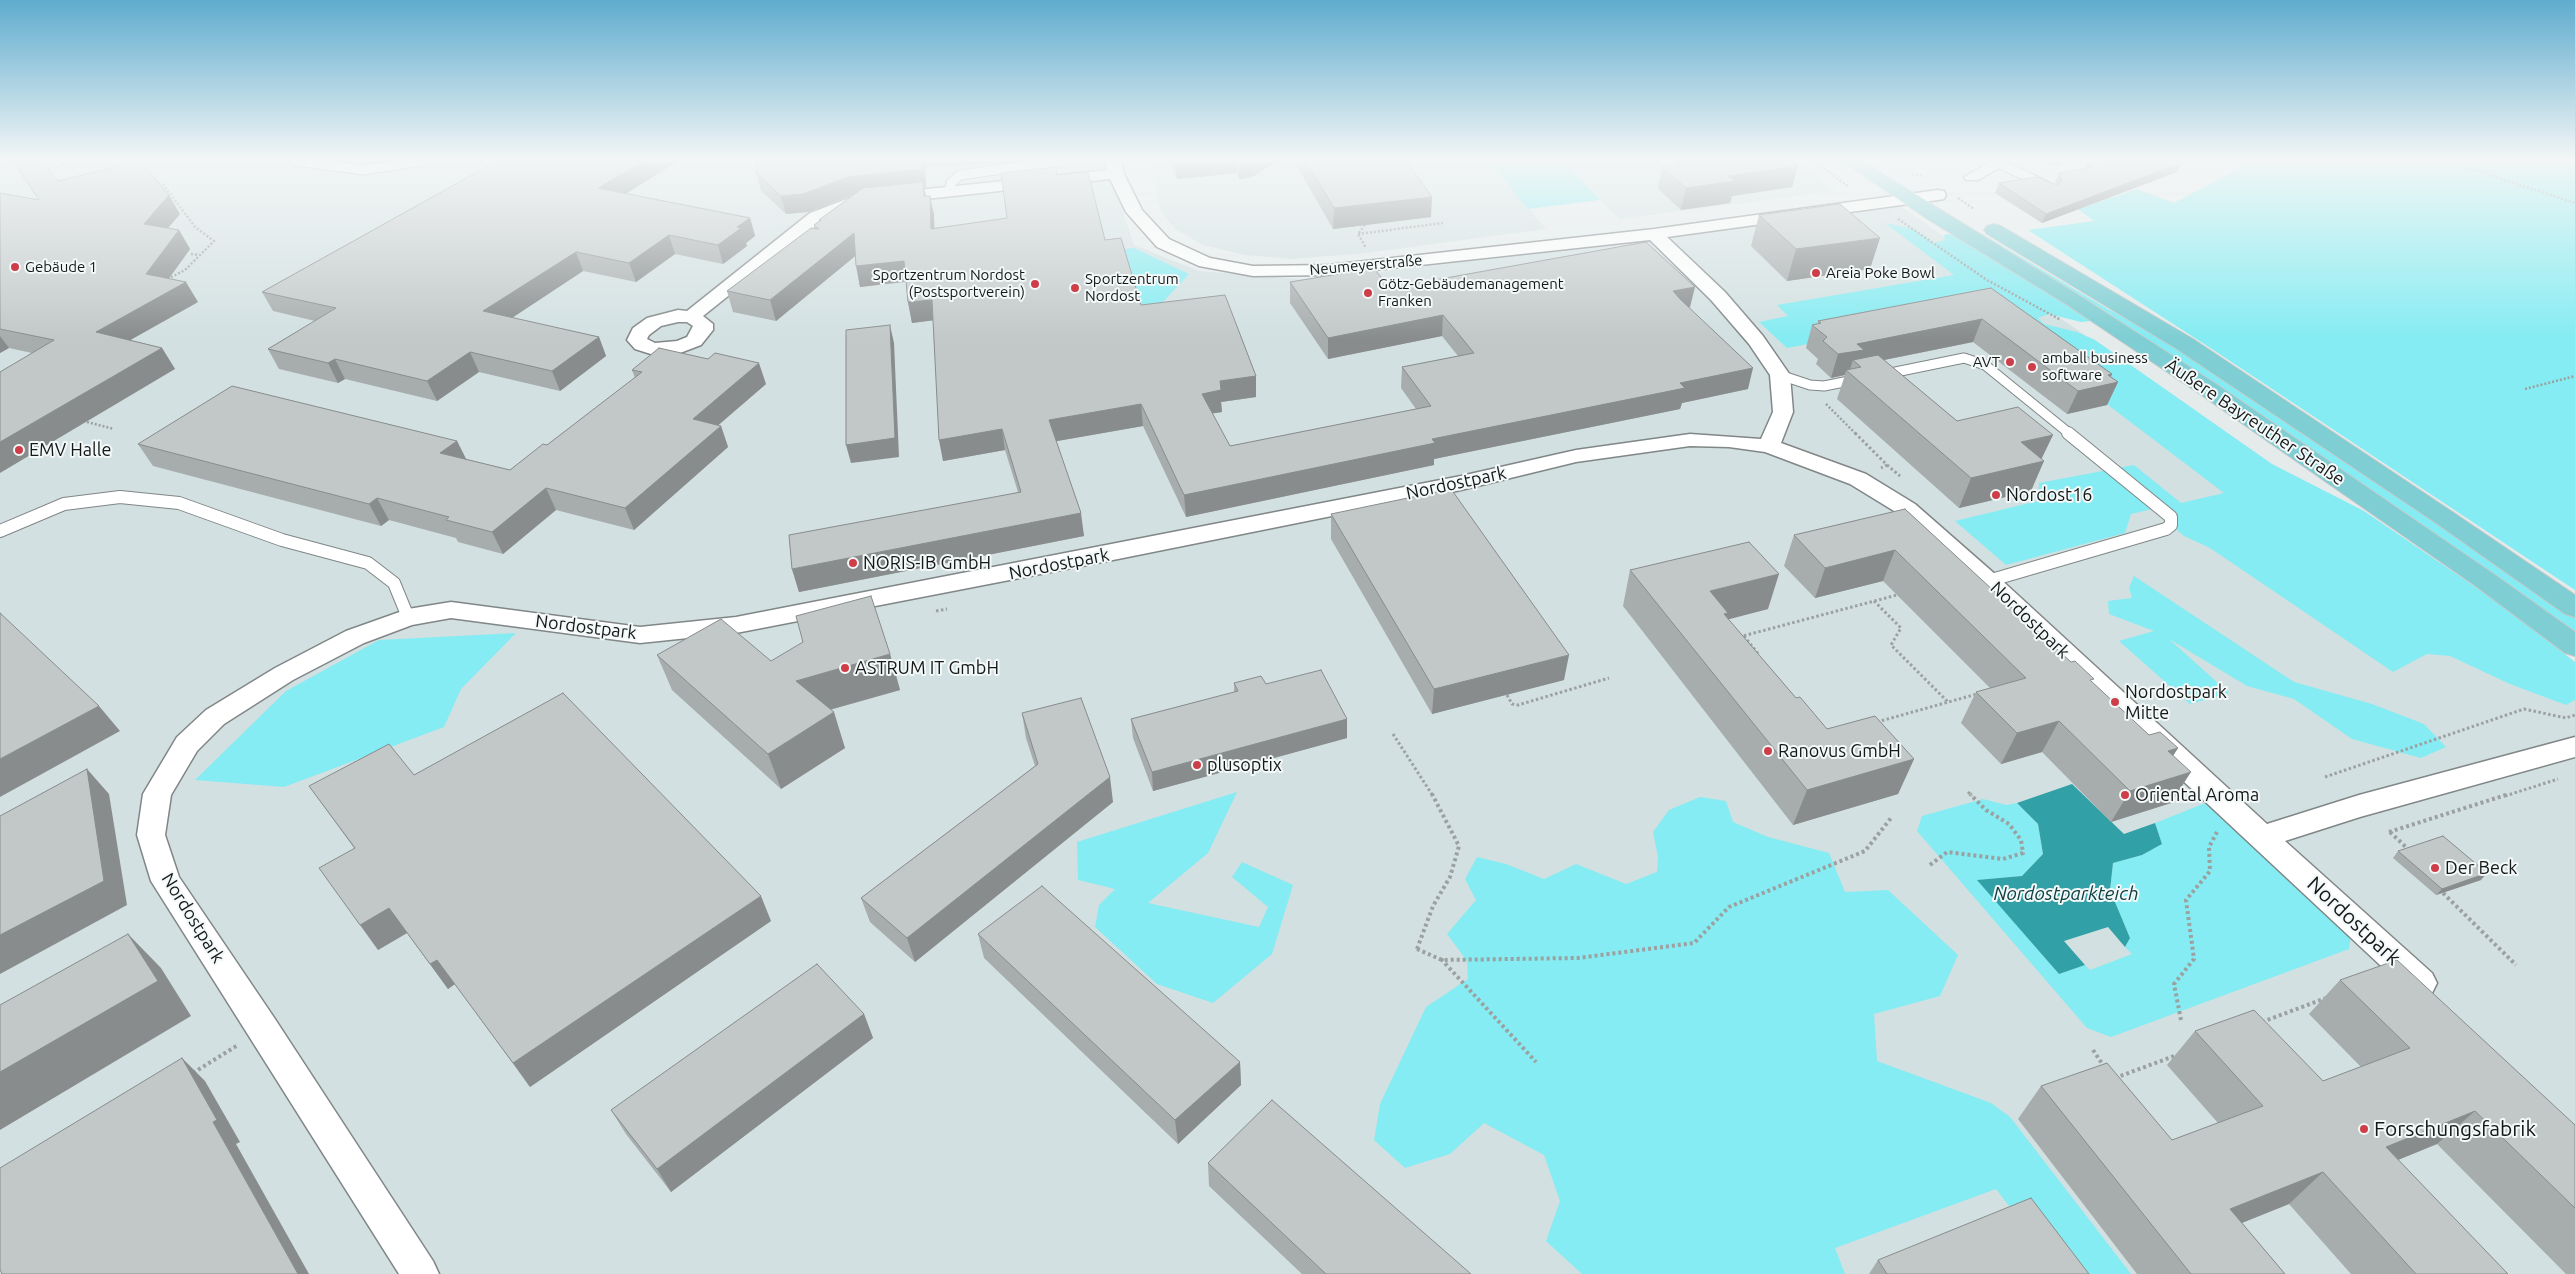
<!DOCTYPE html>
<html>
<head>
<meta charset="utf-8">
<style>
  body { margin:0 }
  canvas { display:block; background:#e5ebeb }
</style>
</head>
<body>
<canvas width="2575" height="1274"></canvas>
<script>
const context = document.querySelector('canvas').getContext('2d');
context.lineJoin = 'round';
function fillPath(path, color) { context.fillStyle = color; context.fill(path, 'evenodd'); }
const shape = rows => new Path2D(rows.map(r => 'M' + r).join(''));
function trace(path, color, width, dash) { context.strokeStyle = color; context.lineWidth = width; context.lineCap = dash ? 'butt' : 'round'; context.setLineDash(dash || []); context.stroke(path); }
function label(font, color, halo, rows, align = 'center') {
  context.font = font + ' Ubuntu,sans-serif'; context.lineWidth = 4; context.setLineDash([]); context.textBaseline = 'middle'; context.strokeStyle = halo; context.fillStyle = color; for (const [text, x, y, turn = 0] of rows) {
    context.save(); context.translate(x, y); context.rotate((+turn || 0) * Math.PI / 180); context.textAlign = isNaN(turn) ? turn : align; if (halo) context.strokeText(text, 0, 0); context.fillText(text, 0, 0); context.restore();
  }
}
fillPath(shape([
  [0,161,1106,161,1134,245,1199,271,1315,280,1645,240,1896,203,2575,678,2575,1274,0,1274],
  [1149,161,1489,161,1546,229,1366,253,1292,259,1245,255,1203,245,1175,229,1161,211],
  [1563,161,1799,161,1836,191,1619,219]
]), '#d2e0e1');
fillPath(shape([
  [1489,161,1563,161,1600,200,1528,209],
  [2254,161,2280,161,2292,165,2302,161,2575,161,2575,590,2218,353,2028,230,2094,221,2078,209,2137,189,2174,203],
  [1957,219,2108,309,2152,331,2575,617,2575,636,1953,220],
  [1885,223,1913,229,1934,243,1945,240,1944,235,1948,234,1962,238,2089,316,2090,321,2081,322,2049,314,2038,318,2044,324,2077,332,2095,340,2272,464,2364,511,2499,603,2575,662,2575,700,2566,705,2510,684,2450,656,2427,654,2393,672,2210,548,2184,536,2152,509,2131,514,2125,533,2006,565,1955,521,2038,501,2039,483,2134,465,2181,503,2224,493,1983,310,1787,348,1759,322,1788,316,1777,305,1954,275],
  [1134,248,1189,274,1162,303,980,325,972,266],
  [2134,576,2294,682,2372,704,2424,724,2446,747,2421,758,2352,739,2294,699,2247,686,2169,639,2229,693,2190,704,2119,641,2154,631,2109,614,2108,601,2132,598,2129,588],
  [516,633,461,689,444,727,284,787,195,780,286,691,379,640],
  [1237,792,1208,853,1148,903,1259,927,1268,907,1232,877,1242,862,1293,885,1272,954,1213,1003,1157,984,1095,927,1099,905,1115,889,1078,880,1077,842],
  [1700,797,1726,801,1733,822,1768,837,1829,853,1845,892,1888,890,1958,955,1940,996,1874,1014,1877,1061,1991,1103,2010,1117,2131,1274,2061,1274,1996,1189,1835,1248,1845,1274,1582,1274,1546,1241,1560,1201,1544,1155,1484,1123,1450,1154,1405,1168,1374,1140,1380,1104,1426,1007,1468,979,1467,961,1447,934,1476,900,1465,879,1477,857,1506,864,1544,879,1576,864,1626,884,1657,872,1658,857,1653,832,1669,810],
  [1983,799,2006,805,2017,803,2038,824,2043,854,2022,876,1978,880,2059,974,2085,965,2090,970,2132,954,2125,947,2130,938,2110,890,2113,863,2142,855,2162,844,2155,823,2208,802,2351,935,2349,949,2111,1037,2087,1028,1917,831,1922,816]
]), '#84ecf2');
fillPath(shape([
  [2072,784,2124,834,2155,823,2162,844,2142,855,2113,863,2110,890,2130,938,2125,947,2108,927,2064,941,2085,965,2059,974,1977,880,2022,876,2043,854,2038,824,2017,803]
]), '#31a1a7');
const laneFar1 = shape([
  [294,161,364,170,421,161],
  [1998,163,2045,185],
  [949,191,951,183,960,175,1061,161],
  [1780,375,1810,385,1824,386,1859,379],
  [1881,375,1964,358,1985,365,2070,434]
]);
const lane = shape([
  [0,531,64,504,120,497,179,503,282,540,368,563,394,583,408,617],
  [1988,581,2166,529,2171,525,2171,517,2068,433]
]);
const street = shape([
  [1105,161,1121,161,1124,174,1142,210,1169,239,1210,258,1253,266,1329,265,1654,229,1938,190,1944,191,1946,195,1944,199,1938,200,1667,237,1725,292,1763,336,1790,375,1793,412,1781,443,1866,474,1915,504,1996,575,2267,824,2359,795,2575,737,2575,757,2360,817,2285,841,2432,973,2437,983,2432,993,2421,997,2410,993,2106,709,1980,587,1899,514,1850,484,1765,452,1729,447,1690,446,1576,462,1461,490,1118,559,736,633,640,643,451,618,412,625,364,643,293,680,224,724,197,751,171,795,165,835,179,877,275,1019,433,1261,439,1274,399,1274,151,881,137,835,143,794,177,737,206,710,275,668,346,631,408,609,451,602,640,627,736,617,1461,476,1576,450,1690,434,1761,439,1773,412,1770,375,1749,344,1711,300,1650,240,1329,275,1253,276,1199,266,1157,247,1126,212,1110,179,861,206,822,221,703,316,713,324,713,330,701,345,680,353,654,355,635,349,627,340,633,328,647,318,678,310,687,311,810,213,852,197,1107,170,1105,161],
  [678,322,687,322,693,326,687,337,677,341,655,343,647,339,649,335,661,326,678,322],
  [1992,161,2011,161,1978,180,1966,180,1964,177,1992,161]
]);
const primary = shape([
  [1842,161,1862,161,2080,296,2216,384,2495,575,2575,632,2575,656,2565,653,2477,587,2200,394,2066,304,1929,220,1842,161],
  [1994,224,2001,226,2193,339,2454,513,2575,595,2575,617,2565,614,2436,523,2177,349,1987,234,1984,230,1987,226,1994,224]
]);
trace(laneFar1, '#818686', 11);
trace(lane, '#818686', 14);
trace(street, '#818686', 3);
trace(primary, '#c7c8c8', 2);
trace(shape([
  [1814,161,1849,187],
  [2447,161,2575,203],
  [45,170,64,165,62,161],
  [1912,175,1918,174,1924,177],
  [163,184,195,227,214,241,185,270,166,280],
  [1958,198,1974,209],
  [1898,219,1987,280,2061,320],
  [1365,225,1358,234,1366,248],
  [1358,234,1443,223],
  [191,254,199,255],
  [2525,389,2575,376],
  [1826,404,1856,434],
  [87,422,114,429]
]), '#9ca0a0', 2.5, [2, 2]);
trace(shape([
  [1855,433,1887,465,1881,468],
  [1887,465,1900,476],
  [1874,601,1901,628,1891,645,1949,703],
  [936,611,947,609],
  [1744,636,1759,655],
  [1739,637,1897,595],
  [1507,695,1512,704,1518,705,1609,678],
  [1877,722,1977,694],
  [1393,734,1433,796],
  [2325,777,2524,709,2566,718,2575,715],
  [1968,792,1972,796],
  [2505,796,2558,779]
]), '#9ca0a0', 3, [2.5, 2.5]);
trace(shape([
  [2389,832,2509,794],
  [2390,832,2409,850],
  [1930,865,1947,852,2003,859,2023,853,2021,840,2009,824,1986,810,1970,794],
  [2443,893,2516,965],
  [1417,949,1433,906,1450,877,1459,846,1432,794],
  [1417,949,1442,960,1578,958,1694,943,1729,907,1865,851,1891,818],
  [1441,959,1536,1062],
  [2181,1020,2174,984,2194,959,2186,900,2210,871,2209,847,2217,832],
  [2262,1022,2326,998],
  [2093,1050,2105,1068],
  [193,1073,238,1045],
  [2115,1078,2177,1055]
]), '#9ca0a0', 4, [3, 3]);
trace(laneFar1, '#fff', 9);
trace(lane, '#fff', 12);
fillPath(street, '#fff');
fillPath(primary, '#7eced3');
fillPath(shape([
  [346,161,376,161,373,162,364,163],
  [497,161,678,161,625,194,750,218,755,236,746,243,747,246,723,264,675,254,636,282,583,271,512,318,599,337,606,356,560,391,479,372,437,401,345,379,338,383,279,369,268,349,315,321,273,311,262,292],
  [757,161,1017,161,1000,163,925,168,926,187,924,187,926,196,930,196,934,215,934,228,1007,218,1057,175,1105,240,1141,305,1256,376,1256,397,1221,402,1222,412,1212,413,1230,446,1416,409,1401,388,1402,367,1458,356,1442,336,1328,359,1290,303,1290,282,1390,288,1690,307,1689,307,1748,389,1682,403,1680,409,1434,459,1434,465,1186,517,1143,426,1056,441,1084,536,799,592,792,569,1018,492,1005,450,943,461,933,320,912,323,908,302,906,282,860,287,855,256,776,321,733,312,727,291,815,229,814,225,819,222,819,220,853,195,808,212,786,214,761,191,756,173],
  [1170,161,1278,161,1252,177,1239,179,1237,173,1177,179],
  [1294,161,1406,161,1431,217,1333,229],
  [1677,161,1791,161,1798,166,1792,187,1732,196,1730,203,1681,210,1658,189,1662,167,1676,166],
  [2043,161,2067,161,2058,166],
  [2186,162,2181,164,2177,172,2042,223,1995,193,1999,183,2056,185,2055,182,2059,173,2084,169,2086,165],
  [58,181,180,214,168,228,179,230,190,249,169,278,198,302,130,340,162,348,175,369,32,353,9,348,0,353,0,193,38,200],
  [1759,215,1870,269,1787,281,1751,246],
  [1991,288,2118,382,2107,405,2067,414,1973,342,1884,360,1957,421,2042,459,2031,491,1959,508,1837,399,1845,375,1831,378,1816,364,1818,359,1806,348,1812,325,1818,324,1818,321],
  [632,370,766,384,718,425,721,426,728,447,634,530,556,510,503,554,458,542,456,538,389,520,381,526,153,466,138,444,457,441,466,459,510,470,547,445,635,378],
  [1905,509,2149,735,2178,748,2173,756,2171,803,2111,822,2042,752,2001,764,1961,723,1976,692,1990,688,1883,581,1815,598,1784,566,1794,535],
  [1331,514,1564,680,1432,714,1331,539],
  [1630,570,1768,609,1728,619,1796,698,1827,729,1914,759,1898,794,1793,825,1623,606],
  [890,654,900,690,830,710,845,748,781,789,672,690,657,655,771,661],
  [1234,683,1266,684,1347,738,1153,791,1133,738,1131,719,1234,692],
  [1022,713,1113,802,915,962,870,922,861,898,1035,766,1026,738],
  [414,775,771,921,530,1087,455,984,448,989,407,933,378,950,354,848,309,786],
  [2398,851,2481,880,2436,895,2393,858],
  [978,934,1240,1062,1241,1085,1178,1144,984,958],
  [2340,980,2575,1125,2575,1274,2566,1274,2437,1144,2398,1160,2508,1274,2351,1274,2289,1204,2242,1223,2285,1274,2137,1274,2018,1119,2041,1086,2172,1140,2218,1123,2167,1065,2195,1031,2323,1081,2361,1067,2309,1014],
  [864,1014,873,1038,671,1192,626,1134,611,1110],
  [1208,1163,1471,1274,1302,1274,1209,1186],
  [1878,1260,2089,1274,1869,1274]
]), '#a7acac');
fillPath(shape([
  [363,161,376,161,373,162,364,163],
  [644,161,678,161,605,207,598,188],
  [924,161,925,168,926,187,924,187,927,201,924,196,923,188,852,195,808,212,786,214,781,196,848,177],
  [1000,161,1017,161,1000,163],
  [1176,161,1236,161,1237,173,1177,179],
  [1239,161,1278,161,1252,177,1239,179],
  [2060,161,2067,161,2058,166],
  [2178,161,2187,161,2186,162,2181,164,2177,172,2042,223,2046,214],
  [1798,166,1792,187,1732,196,1730,203,1681,210,1686,188,1728,176],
  [169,195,180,214,155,243,144,224],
  [930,196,934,215,935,248,931,229],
  [1432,197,1431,217,1333,229,1334,208],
  [750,218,755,236,746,243,747,246,723,264,718,245,737,227],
  [179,230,190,249,158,294,146,274],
  [854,233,859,253,776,321,770,300],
  [669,235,675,254,636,282,629,263],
  [1880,238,1870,269,1787,281,1796,249],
  [576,252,583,271,492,331,483,311],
  [904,261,908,281,860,287,856,266],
  [186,282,198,302,109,352,96,332],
  [1695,287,1690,307,1669,311,1673,291],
  [932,300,936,320,912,323,908,302],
  [1443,315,1442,336,1328,359,1328,338],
  [1982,319,1973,342,1859,365,1853,360,1849,372,1846,370,1845,375,1831,378,1838,354,1857,344],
  [890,325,894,343,899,457,851,463,846,445],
  [0,336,9,348,0,353],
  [599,337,606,356,560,391,552,371],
  [162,348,175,369,0,473,0,442],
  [470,352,479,372,437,401,427,381],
  [335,359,345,379,338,383,328,363],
  [759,363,766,384,700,441,693,419],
  [1753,368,1748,389,1682,403,1680,409,1434,459,1434,465,1186,517,1184,495,1680,383],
  [2112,374,2108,384,2118,382,2107,405,2067,414,2078,391,2108,375],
  [1256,376,1256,397,1221,402,1222,412,1203,415,1202,394,1220,381],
  [1141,404,1143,426,1052,442,1049,420],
  [721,426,728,447,634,530,625,508],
  [1002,429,1005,450,943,461,939,440],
  [2053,435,2040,462,2044,461,2031,491,1959,508,1971,478,2021,442],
  [457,441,468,463,440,453],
  [546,488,556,510,503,554,492,532],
  [377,498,389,520,381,526,369,504],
  [1081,513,1084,536,799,592,792,569],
  [1895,550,1883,581,1815,598,1825,568],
  [1779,574,1768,609,1726,620,1710,591],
  [890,654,900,690,807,716,796,681],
  [1569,655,1564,680,1432,714,1434,689],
  [99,706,120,731,0,797,0,759],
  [834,712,845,748,781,789,768,754],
  [1347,719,1347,738,1153,791,1152,772],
  [2059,721,2042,752,2001,764,2017,733],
  [2178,748,2158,779,2168,751],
  [1914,759,1898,794,1793,825,1807,790],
  [87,769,109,794,127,905,0,974,0,935],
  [2191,772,2171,803,2111,822,2130,791],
  [1110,777,1113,802,915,962,907,938],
  [2487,873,2481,880,2436,895,2442,889],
  [761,896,771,921,530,1087,513,1063],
  [389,908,407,933,378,950,360,925],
  [128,934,161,968,191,1016,0,1130,0,1072],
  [437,960,455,984,448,989,430,964],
  [864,1014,873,1038,671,1192,657,1169],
  [182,1058,205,1081,240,1142,236,1144,309,1274,298,1274,213,1122],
  [1240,1062,1241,1085,1178,1144,1175,1120],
  [2475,1111,2437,1144,2351,1179,2386,1147],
  [2323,1172,2289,1204,2199,1240,2230,1209]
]), '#888c8c');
const building = shape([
  [13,161,42,161,58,181,140,161,169,195,144,224,179,230,146,274,186,282,96,332,162,348,0,442,0,372,54,340,0,329,0,193,39,200,13,161],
  [497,161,644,161,598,188,750,218,737,227,741,228,718,245,669,235,629,263,576,252,483,311,599,337,552,371,470,352,427,381,335,359,328,363,268,349,336,308,262,292,497,161],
  [757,161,922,161,923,169,848,177,803,194,781,196,756,173,757,161],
  [1306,161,1406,161,1432,197,1334,208,1306,161],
  [1678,161,1791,161,1798,166,1728,176,1735,181,1686,188,1662,167,1683,165,1678,161],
  [2099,161,2181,161,2181,163,2046,214,1999,183,2036,177,2057,185,2062,181,2059,173,2092,167,2086,165,2099,161],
  [1056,167,1057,175,1088,172,1105,240,1121,238,1141,305,1225,295,1256,376,1220,381,1221,390,1202,394,1230,446,1431,406,1402,367,1474,353,1443,315,1328,338,1290,282,1369,269,1376,271,1390,288,1646,242,1695,287,1673,291,1680,299,1753,368,1680,383,1685,388,1432,439,1435,443,1184,495,1141,404,1049,420,1081,513,792,569,789,535,1021,492,1002,429,939,440,932,300,908,302,904,261,856,266,854,233,770,300,727,291,811,228,819,229,814,225,821,220,819,220,863,188,923,182,924,196,930,196,931,229,1007,218,1001,173,1056,167],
  [1840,204,1880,238,1796,249,1759,215,1840,204],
  [1991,288,2112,374,2108,375,2118,382,2078,391,1982,319,1857,344,1864,350,1838,354,1823,341,1827,337,1812,325,1821,323,1818,321,1991,288],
  [890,325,895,438,846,445,846,330,890,325],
  [659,348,708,359,715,353,759,363,693,419,721,426,625,508,546,488,492,532,446,520,449,517,377,498,369,504,138,444,232,386,457,441,440,453,510,470,543,444,547,445,642,372,632,370,659,348],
  [1878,355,1957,421,2018,407,2053,435,2021,442,2044,461,1971,478,1846,370,1861,367,1853,360,1878,355],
  [1451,489,1569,655,1434,689,1331,514,1451,489],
  [1905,509,2071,662,2075,661,2094,679,2090,680,2149,735,2160,732,2178,748,2168,751,2191,772,2130,791,2059,721,2017,733,1976,692,2026,678,1895,550,1825,568,1794,535,1905,509],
  [1749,542,1779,574,1710,591,1728,613,1724,614,1796,698,1800,697,1827,729,1875,716,1914,759,1807,790,1630,570,1749,542],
  [871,596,890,654,796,681,834,712,768,754,657,655,721,619,771,661,803,642,796,616,871,596],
  [0,613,99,706,0,759,0,613],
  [1321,670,1347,719,1152,772,1131,719,1238,691,1234,683,1261,676,1266,684,1321,670],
  [563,693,761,896,513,1063,437,960,430,964,389,908,360,925,319,868,355,848,309,786,389,744,414,775,563,693],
  [1081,698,1110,777,907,938,861,898,1038,764,1022,713,1081,698],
  [87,769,104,881,0,935,0,816,87,769],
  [2443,836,2487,873,2442,889,2398,851,2443,836],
  [1042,886,1240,1062,1175,1120,978,934,1042,886],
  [128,934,158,981,0,1072,0,1005,128,934],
  [2397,960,2575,1125,2575,1208,2475,1111,2386,1147,2508,1274,2416,1274,2323,1172,2230,1209,2285,1274,2191,1274,2041,1086,2107,1063,2172,1140,2263,1106,2195,1031,2254,1010,2323,1081,2410,1048,2340,980,2397,960],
  [817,964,864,1014,657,1169,611,1110,817,964],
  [182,1058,217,1120,213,1122,298,1274,2,1274,0,1269,0,1168,182,1058],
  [1272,1100,1471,1274,1326,1274,1208,1163,1272,1100],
  [2031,1198,2089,1274,1887,1274,1878,1260,2031,1198]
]);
fillPath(building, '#c2c8c8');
trace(building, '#888c8c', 1);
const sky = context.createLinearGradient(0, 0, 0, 339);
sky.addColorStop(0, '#5facce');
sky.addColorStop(0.47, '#f3f6f6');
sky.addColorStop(1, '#f3f6f600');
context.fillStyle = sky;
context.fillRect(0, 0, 2575, 339);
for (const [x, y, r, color] of [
  [15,267,5,"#ce3e49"],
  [1816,273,5,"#ce3e49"],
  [1035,284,5,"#ce3e49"],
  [1075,288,5,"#ce3e49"],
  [1368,293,5,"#ce3e49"],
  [2010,362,5,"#ce3e49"],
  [2032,367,5,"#ce3e49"],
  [19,450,5,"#ce3e49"],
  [1996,495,5,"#ce3e49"],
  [853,563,5,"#ce3e49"],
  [845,668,5,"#ce3e49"],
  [2115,702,5,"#ce3e49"],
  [1768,751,5,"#ce3e49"],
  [1197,765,5,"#ce3e49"],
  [2125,795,5,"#ce3e49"],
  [2435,868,5,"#ce3e49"],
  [2364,1129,5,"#ce3e49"]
]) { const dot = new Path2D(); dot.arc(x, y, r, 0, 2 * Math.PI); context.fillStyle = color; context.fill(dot); trace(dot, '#f3f8f8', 2); }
label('15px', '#161818', '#f3f8f8', [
  ["Neumeyerstraße",1366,265,-5]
]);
label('15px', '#161818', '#f3f8f8', [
  ["Gebäude 1",25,267],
  ["Areia Poke Bowl",1826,273],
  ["Sportzentrum Nordost",1025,275,"right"],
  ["(Postsportverein)",1025,292,"right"],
  ["Sportzentrum",1085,279],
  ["Nordost",1085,296],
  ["Götz-Gebäudemanagement",1378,284],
  ["Franken",1378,301],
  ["amball business",2042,358],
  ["software",2042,375],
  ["AVT",2000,362,"right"]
], 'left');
label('18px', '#161818', '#f3f8f8', [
  ["Äußere Bayreuther Straße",2255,422,34],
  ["Nordostpark",1456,483,-12],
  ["Nordostpark",1059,564,-11],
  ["Nordostpark",2030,620,44],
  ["Nordostpark",586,627,7],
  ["Nordostpark",193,918,58]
]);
label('18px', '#161818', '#f3f8f8', [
  ["EMV Halle",29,450],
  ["Nordost16",2006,495],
  ["NORIS-IB GmbH",863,563],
  ["ASTRUM IT GmbH",855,668],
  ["Nordostpark",2125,692],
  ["Mitte",2125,713],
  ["Ranovus GmbH",1778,751],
  ["plusoptix",1207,765],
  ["Oriental Aroma",2135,795],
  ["Der Beck",2445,868]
], 'left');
label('italic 19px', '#0f4043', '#f3f8f8', [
  ["Nordostparkteich",2066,894]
]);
label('21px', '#161818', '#f3f8f8', [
  ["Nordostpark",2354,921,43]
]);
label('21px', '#161818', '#f3f8f8', [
  ["Forschungsfabrik",2374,1129]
], 'left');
</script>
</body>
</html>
